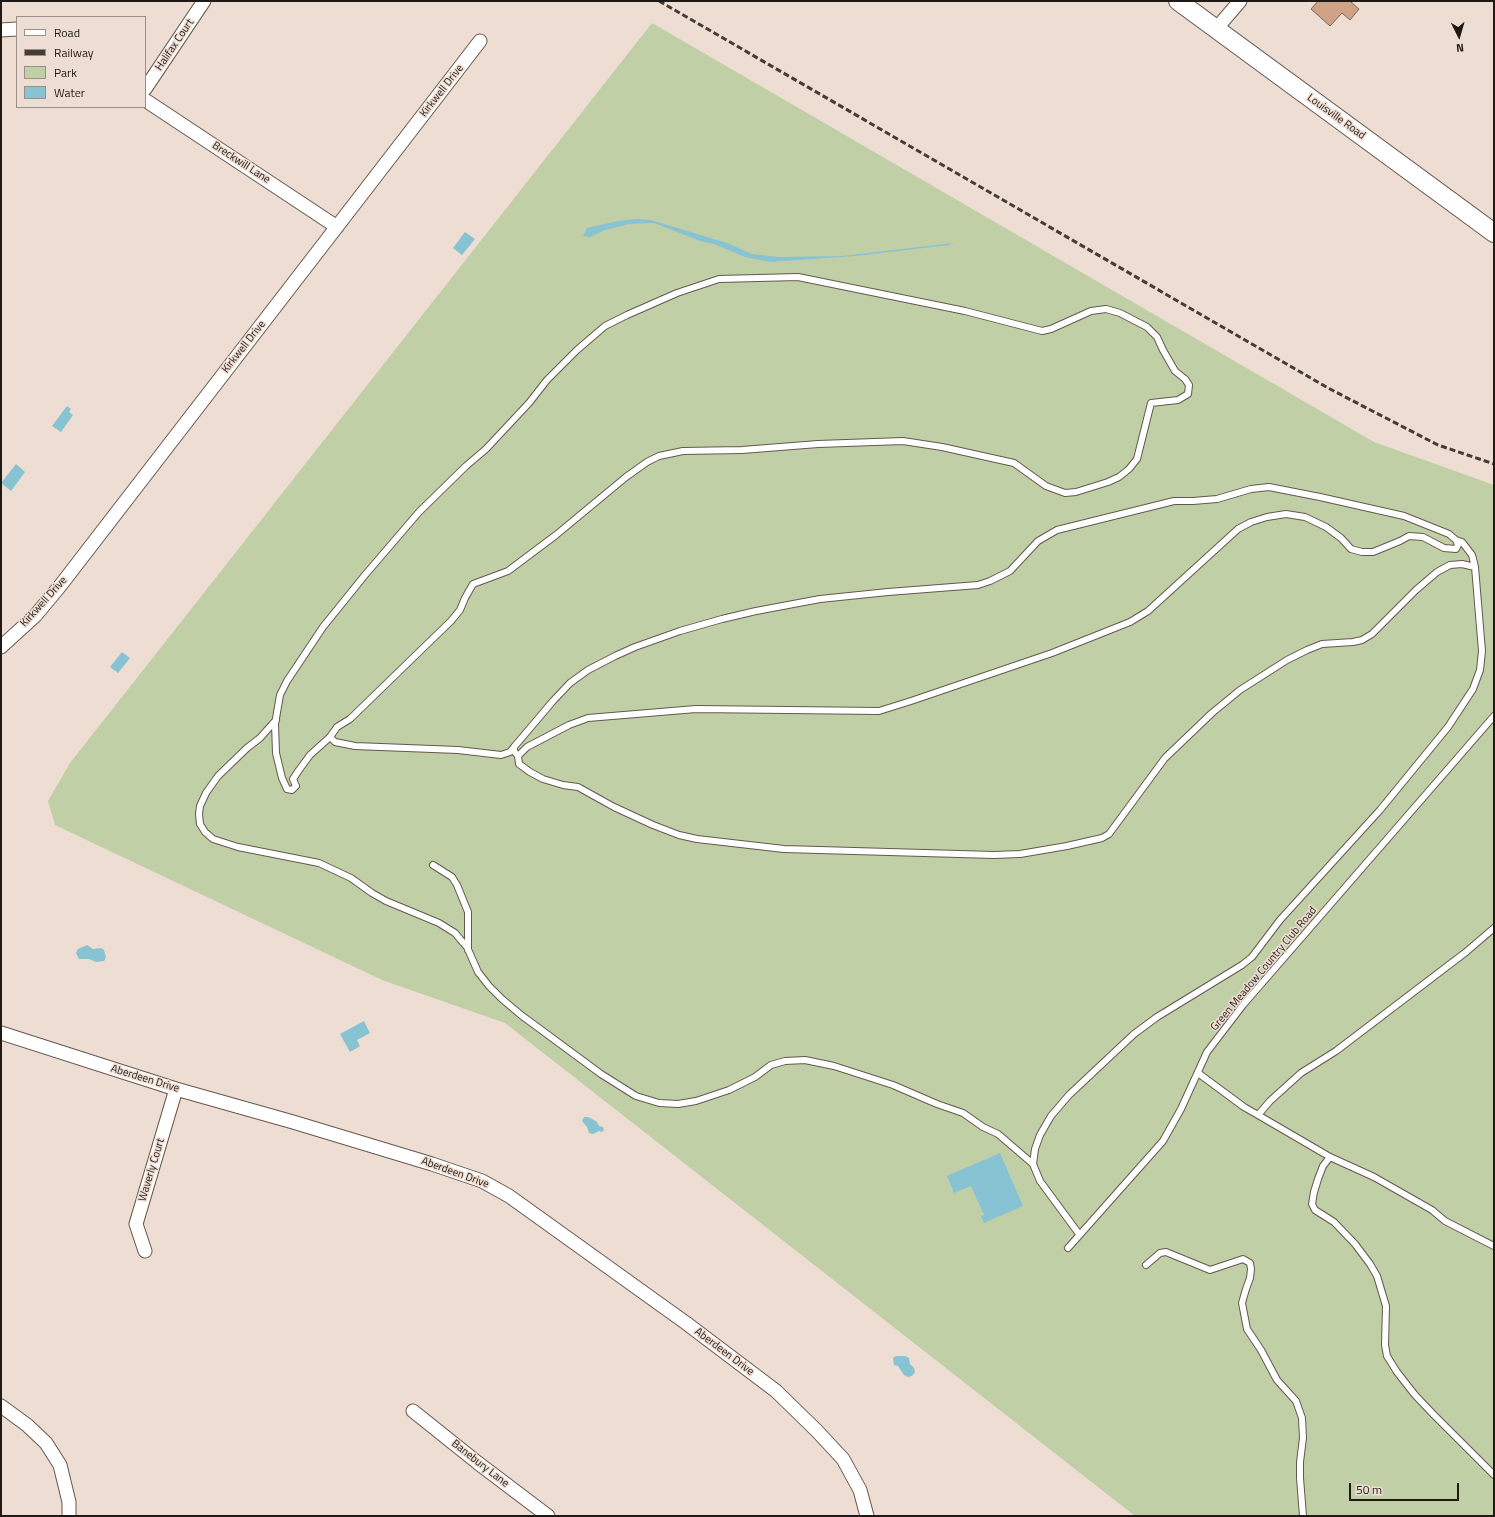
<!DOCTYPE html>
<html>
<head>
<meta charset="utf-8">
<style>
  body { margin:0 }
  #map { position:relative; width:1495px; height:1517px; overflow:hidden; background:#eeddd2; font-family:"Titillium Web",sans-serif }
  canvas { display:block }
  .frame { position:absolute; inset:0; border:2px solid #201a16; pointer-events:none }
  .legend { position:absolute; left:16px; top:16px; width:130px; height:92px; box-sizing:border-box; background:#eeddd2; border:1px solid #9c8f87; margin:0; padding:5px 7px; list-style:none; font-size:12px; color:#201a16 }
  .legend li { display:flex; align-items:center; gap:8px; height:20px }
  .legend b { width:20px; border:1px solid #9c8f87 }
  .north { position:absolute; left:1439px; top:16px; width:40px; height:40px; -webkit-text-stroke:3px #eeddd2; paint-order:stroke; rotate:175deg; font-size:11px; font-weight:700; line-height:16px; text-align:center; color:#201a16 }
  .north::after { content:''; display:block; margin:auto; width:14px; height:18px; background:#201a16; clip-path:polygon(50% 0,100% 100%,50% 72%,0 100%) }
  .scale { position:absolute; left:1349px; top:1483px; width:110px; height:18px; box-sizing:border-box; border:2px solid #201a16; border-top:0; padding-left:5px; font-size:12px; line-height:14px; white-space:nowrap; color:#201a16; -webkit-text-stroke:3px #eeddd2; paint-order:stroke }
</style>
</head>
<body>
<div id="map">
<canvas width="1495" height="1517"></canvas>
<div class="frame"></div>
<ul class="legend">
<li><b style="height:5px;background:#fff"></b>Road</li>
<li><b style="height:5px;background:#443c37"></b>Railway</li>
<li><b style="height:11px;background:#c1cfa7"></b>Park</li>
<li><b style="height:11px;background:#88c3d4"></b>Water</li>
</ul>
<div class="north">N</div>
<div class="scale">50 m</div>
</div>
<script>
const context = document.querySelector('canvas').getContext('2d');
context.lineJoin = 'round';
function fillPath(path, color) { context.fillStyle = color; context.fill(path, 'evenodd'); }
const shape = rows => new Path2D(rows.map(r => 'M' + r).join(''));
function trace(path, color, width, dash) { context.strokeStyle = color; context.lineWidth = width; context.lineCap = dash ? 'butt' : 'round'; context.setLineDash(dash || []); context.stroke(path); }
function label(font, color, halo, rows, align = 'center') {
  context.font = font + ' "Titillium Web",sans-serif'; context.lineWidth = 3; context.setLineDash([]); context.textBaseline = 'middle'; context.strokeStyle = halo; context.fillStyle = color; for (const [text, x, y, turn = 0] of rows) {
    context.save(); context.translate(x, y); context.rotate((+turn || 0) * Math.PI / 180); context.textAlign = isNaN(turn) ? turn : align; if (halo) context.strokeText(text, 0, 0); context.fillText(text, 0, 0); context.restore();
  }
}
fillPath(shape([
  [652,23,1374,442,1494,485,1494,1516,1135,1516,505,1023,382,980,55,825,48,801,70,763]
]), '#c1cfa7');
fillPath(shape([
  [636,219,651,220,727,243,752,254,778,257,842,256,954,243,949,245,855,256,770,262,745,257,714,244,700,241,654,223,629,224,605,230,590,237,583,236,587,228,618,221],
  [465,232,475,239,462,255,453,248],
  [67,406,71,409,69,412,73,415,61,432,52,426],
  [16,464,25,472,11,491,1,483],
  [122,652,130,658,118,673,110,667],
  [87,945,93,949,101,948,104,950,106,957,104,961,96,962,89,959,79,959,76,953,78,949],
  [364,1021,370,1033,357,1040,360,1046,350,1052,340,1034],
  [584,1117,588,1117,592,1119,597,1122,599,1126,603,1127,604,1130,602,1132,599,1131,593,1134,589,1133,587,1127,582,1121],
  [1000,1153,1023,1206,984,1223,981,1216,984,1215,971,1186,954,1193,947,1176],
  [896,1356,905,1356,909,1358,910,1364,914,1368,915,1372,912,1376,908,1377,904,1375,898,1366,894,1365,893,1358]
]), '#88c3d4');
const building = shape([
  [1318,1,1352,1,1351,2,1359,9,1350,20,1342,13,1330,26,1311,9,1318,1]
]);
fillPath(building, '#d0a387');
trace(building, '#75665d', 1);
const lane = shape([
  [1456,540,1462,542,1472,555,1475,567],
  [276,720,260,738,247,748,218,776,206,793,200,806,199,814,200,824,205,832,213,839,238,847,319,863,351,878,372,893,386,901,439,923,455,933,460,939,467,947,478,972,489,986,502,999,521,1015,601,1074,636,1096,659,1103,678,1104,696,1101,729,1090,755,1077,771,1065,785,1061,805,1060,834,1066,893,1085,937,1104,963,1113,983,1127,998,1134,1033,1164],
  [330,737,337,727,350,719,451,621,460,610,465,598,473,584,508,571,556,535,626,477,647,462,659,456,683,451,742,450,818,444,903,441,942,447,1014,463,1046,486,1065,493,1076,492,1108,482,1119,477,1129,469,1137,459,1151,403,1178,400,1188,394,1189,385,1185,379,1175,371,1163,350,1157,337,1147,327,1120,313,1106,309,1091,311,1051,329,1042,331,965,311,798,277,719,279,677,293,627,315,605,326,577,350,547,380,529,403,486,449,466,466,419,512,365,575,323,627,287,681,280,695,275,724,276,753,282,778,287,789,292,790,296,786,293,779,299,770,310,755,330,737,335,742,355,746,458,750,501,755,510,752,514,747],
  [518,756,514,751,514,747,553,701,570,683,588,670,615,656,635,647,680,631,722,619,756,611,820,599,888,592,978,585,990,581,1010,571,1038,541,1057,530,1174,501,1193,501,1217,499,1251,489,1269,487,1320,497,1404,516,1449,534,1456,540,1458,545,1456,549,1444,548,1423,537,1409,536,1400,541,1373,552,1362,552,1351,549,1341,538,1326,527,1305,517,1286,514,1267,517,1251,522,1238,529,1148,611,1130,622,1052,653,911,701,879,711,696,709,588,718,569,725,527,747,518,756,519,764,530,772,543,779,563,785,578,787,614,807,653,825,679,835,697,839,784,849,994,855,1020,854,1067,846,1102,838,1109,834,1165,758,1212,713,1240,690,1287,660,1307,650,1322,644,1353,642,1362,640,1372,634,1416,590,1437,572,1450,565,1462,564,1475,567,1482,651,1480,670,1473,689,1448,727,1380,810,1280,920,1252,957,1242,965,1157,1017,1134,1034,1069,1095,1051,1116,1040,1135,1035,1149,1033,1164,1040,1181,1079,1234],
  [433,865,452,877,457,885,468,912,468,950],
  [1198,1073,1244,1107,1258,1115,1270,1101,1301,1073,1336,1051,1466,952,1494,928],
  [1258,1115,1330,1157,1374,1177,1432,1210,1445,1221,1494,1246],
  [1330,1157,1323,1166,1318,1179,1314,1192,1312,1204,1315,1210,1334,1222,1355,1244,1370,1264,1377,1276,1386,1306,1385,1345,1387,1356,1397,1372,1415,1395,1434,1415,1494,1475],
  [1068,1248,1163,1141,1181,1109,1207,1052,1243,1005,1494,716],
  [1146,1265,1160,1253,1166,1252,1210,1270,1243,1259,1250,1263,1251,1269,1250,1278,1246,1289,1242,1303,1247,1329,1261,1350,1277,1380,1296,1401,1302,1418,1303,1438,1300,1462,1300,1478,1303,1516]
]);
const street = shape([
  [1216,29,1240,1],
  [1,30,17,29],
  [145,89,204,1],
  [145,100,337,227],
  [1,647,35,616,60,586,480,41],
  [1,1033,176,1089,293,1122,432,1164,482,1181,509,1196,686,1323,776,1391,817,1431,843,1459,860,1490,867,1516],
  [145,1251,136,1224,176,1089],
  [1,1406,27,1425,46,1443,60,1465,69,1502,69,1516],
  [413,1411,478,1463,548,1516]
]);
const secondary = shape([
  [1178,1,1494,233]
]);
trace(lane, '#66574e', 8);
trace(street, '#66574e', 15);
trace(secondary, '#66574e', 20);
trace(lane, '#fff', 6);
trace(street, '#fff', 13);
trace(secondary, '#fff', 18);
trace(shape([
  [659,1,1328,388,1438,445,1494,464]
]), '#443c37', 3, [6, 3]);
label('11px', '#201a16', '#eeddd2', [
  ["Halifax Court",175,45,-56],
  ["Kirkwell Drive",442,91,-52],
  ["Louisville Road",1336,117,36],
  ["Breckwill Lane",241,163,33],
  ["Kirkwell Drive",244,347,-52],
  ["Kirkwell Drive",44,602,-48],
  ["Green Meadow Country Club Road",1264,969,-50],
  ["Aberdeen Drive",145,1079,17],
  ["Waverly Court",152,1170,-73],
  ["Aberdeen Drive",455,1173,20],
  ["Aberdeen Drive",724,1352,37],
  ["Banebury Lane",480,1464,38]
]);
</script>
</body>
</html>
